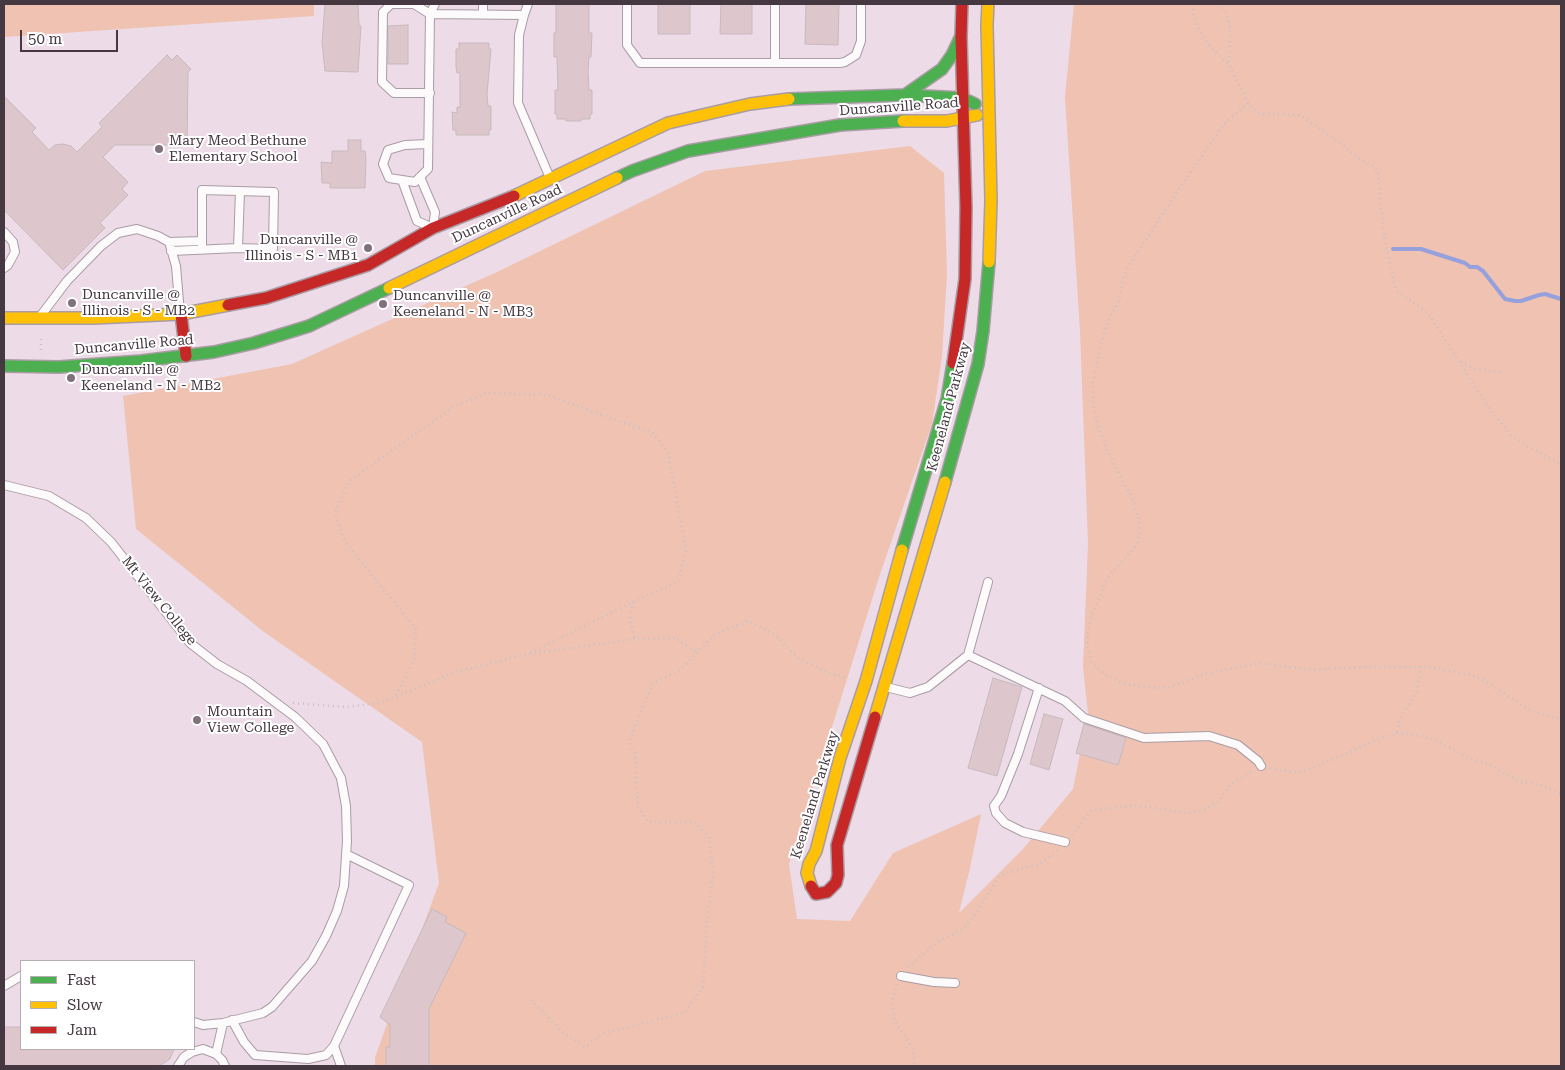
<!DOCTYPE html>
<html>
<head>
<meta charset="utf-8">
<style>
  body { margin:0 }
  #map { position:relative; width:1565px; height:1070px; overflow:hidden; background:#eddce7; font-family:"Roboto Serif",serif }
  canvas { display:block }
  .frame { position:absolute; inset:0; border:5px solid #453840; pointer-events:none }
  .legend { position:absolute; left:20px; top:960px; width:175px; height:90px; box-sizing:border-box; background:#fff; border:1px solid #b5afb3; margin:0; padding:6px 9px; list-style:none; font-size:15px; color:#453840 }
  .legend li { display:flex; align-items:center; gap:10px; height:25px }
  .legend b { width:25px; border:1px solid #b5afb3 }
  .scale { position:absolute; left:20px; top:30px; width:98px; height:22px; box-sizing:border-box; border:2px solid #453840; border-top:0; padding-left:6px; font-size:15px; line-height:18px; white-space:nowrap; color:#453840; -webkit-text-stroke:4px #fff; paint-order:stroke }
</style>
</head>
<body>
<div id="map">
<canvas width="1565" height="1070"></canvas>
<div class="frame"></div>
<ul class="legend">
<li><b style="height:6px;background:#4caf50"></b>Fast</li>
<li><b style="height:6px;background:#ffc107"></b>Slow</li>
<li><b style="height:6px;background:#c62828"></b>Jam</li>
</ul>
<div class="scale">50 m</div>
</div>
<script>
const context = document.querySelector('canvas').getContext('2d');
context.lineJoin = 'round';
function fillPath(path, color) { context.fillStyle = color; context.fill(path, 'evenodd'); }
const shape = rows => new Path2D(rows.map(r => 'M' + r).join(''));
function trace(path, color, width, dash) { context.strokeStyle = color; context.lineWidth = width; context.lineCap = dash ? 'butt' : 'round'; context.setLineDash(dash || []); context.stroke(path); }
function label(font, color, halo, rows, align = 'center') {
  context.font = font + ' "Roboto Serif",serif'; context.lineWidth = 4; context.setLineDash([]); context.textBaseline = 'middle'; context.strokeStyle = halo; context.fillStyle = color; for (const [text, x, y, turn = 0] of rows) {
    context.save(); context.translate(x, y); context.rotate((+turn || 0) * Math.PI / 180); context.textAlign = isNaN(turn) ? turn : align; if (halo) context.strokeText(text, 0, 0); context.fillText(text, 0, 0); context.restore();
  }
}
fillPath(shape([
  [4,4,314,4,314,16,4,37],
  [1074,4,1561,4,1561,1066,375,1066,375,1057,439,883,422,742,264,632,136,529,123,396,292,364,497,272,705,171,910,146,944,173,947,274,942,356,932,424,880,574,789,864,797,919,850,921,893,853,981,814,970,868,959,913,1023,849,1073,789,1088,713,1083,667,1088,543,1080,331,1065,97]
]), '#efc2b2');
trace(shape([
  [1393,249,1421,249,1465,263,1470,267,1477,267,1483,271,1505,299,1515,301,1521,301,1539,295,1545,294,1561,299]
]), '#96a0dd', 4);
const building = shape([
  [325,4,358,4,359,26,361,26,358,72,325,71,322,43,325,4],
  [556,4,589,4,589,33,592,33,591,57,589,57,588,71,589,90,592,90,592,114,590,114,590,119,581,119,581,121,566,121,566,119,557,119,557,114,555,114,555,90,558,90,557,57,554,57,554,33,556,33,556,4],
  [658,4,690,4,690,34,658,34,658,4],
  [721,4,752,4,752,34,720,34,721,4],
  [806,4,839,4,838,45,805,44,806,4],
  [408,25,408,64,388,64,388,26,408,25],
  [459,43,489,43,489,49,491,49,487,94,488,106,491,106,491,130,489,130,489,135,456,135,456,130,453,130,452,112,457,113,457,107,460,107,460,73,457,73,456,67,456,49,459,49,459,43],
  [167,55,172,60,177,55,191,69,188,72,187,145,115,145,103,157,128,182,122,189,128,195,100,223,105,228,63,270,4,210,4,96,36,128,32,132,49,150,55,145,63,144,71,146,77,152,102,127,99,123,167,55],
  [348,140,361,140,361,151,365,151,366,159,365,188,330,188,330,183,322,183,321,162,332,163,332,151,348,151,348,140],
  [993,678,1022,687,997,776,968,768,993,678],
  [1044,714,1063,719,1049,770,1030,764,1044,714],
  [1084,724,1126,738,1118,765,1076,753,1084,724],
  [432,909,447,917,445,922,466,933,429,1009,429,1066,386,1066,386,1047,390,1047,390,1025,380,1017,432,909],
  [4,1027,21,1027,21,1049,174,1049,170,1059,161,1065,153,1066,4,1066,4,1027]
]);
fillPath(building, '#dec7cc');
trace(building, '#c7b8be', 1);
const lane = shape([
  [627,4,627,45,640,63,840,63,845,62,856,55,861,41,861,4],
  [483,14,483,4],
  [524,15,519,35,518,103,550,178],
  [775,63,775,4],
  [430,93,394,93,382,82,383,12,391,4,414,4,430,14,524,15,528,4],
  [428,144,405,145,388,150,383,164,389,178,415,182,428,169,430,14,435,4],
  [402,180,417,221,433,228,435,212,420,177],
  [4,232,13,242,15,252,8,265,4,268],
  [169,242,202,241],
  [238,248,240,191],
  [171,251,238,248,273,249,274,192,202,190,202,250],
  [42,314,67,281,101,246,118,233,137,229,158,236,169,242,176,266,180,313],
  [4,485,49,496,86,518,111,542,190,643,217,664,247,681,295,717,323,744,341,778,346,806,347,841,344,886,337,911,326,936,312,961,272,1007,263,1013,223,1023,203,1025,194,1022],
  [968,655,1065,701,1084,718,1144,738,1209,736,1238,745,1258,761,1261,766],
  [886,687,910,693,928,687,968,655,988,582],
  [1039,688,1018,754,1001,796,994,806,996,813,1005,823,1023,832,1065,842],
  [901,976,934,982,955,983],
  [4,986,21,976],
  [232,1020,244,1042,255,1055,308,1059,326,1055,334,1046,409,885,346,854],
  [334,1046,341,1066],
  [216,1054,223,1023],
  [178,1066,184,1057,192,1052,203,1049,216,1054,222,1060,225,1066]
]);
const fast = shape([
  [905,95,942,69,952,55,960,38],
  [789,99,905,95,962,98,975,104],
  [617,178,632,171,688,151,840,125,903,121],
  [4,366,59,367,141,361,214,352,254,343,309,326,389,288],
  [945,482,978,364,983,331,989,262],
  [902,550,947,399,953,363]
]);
const slow = shape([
  [988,4,987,25,991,200,989,262],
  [903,121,947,121,977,115],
  [514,196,668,123,750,104,789,99],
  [389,288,617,178],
  [4,318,94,318,181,314,228,305],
  [875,717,945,482],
  [811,886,807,873,809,864,816,851,840,758,866,681,902,550]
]);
const jam = shape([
  [228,305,266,298,368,265,433,228,514,196],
  [181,314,186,356],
  [953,363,965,279,966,208,961,37,962,4],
  [811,886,816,894,827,892,836,883,838,875,837,845,875,717]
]);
trace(lane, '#a99ca4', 10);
trace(fast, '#a99ca4', 14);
trace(slow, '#a99ca4', 14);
trace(jam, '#a99ca4', 14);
trace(shape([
  [1192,4,1195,21,1200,31,1208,44,1229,65,1250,106,1256,111,1264,114,1300,115,1339,142,1357,157,1374,167,1378,172,1380,202,1386,247,1396,290,1428,313,1491,411,1511,435,1527,446,1561,464],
  [1219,4,1225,11,1230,26,1229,64],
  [1248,103,1225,123,1174,196,1127,269,1122,283,1120,298,1105,329,1093,382,1093,404,1098,426,1110,456,1132,498,1138,516,1140,531,1137,545,1108,577,1092,614,1087,636,1087,645,1092,663,1104,674,1122,683,1145,687,1168,688,1204,674,1260,663,1311,670,1359,667,1429,667,1471,675,1484,680,1531,711,1561,719],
  [41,350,41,335],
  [1461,362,1476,369,1500,372],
  [633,602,630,622,635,639],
  [396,695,414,660,416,629,345,542,335,513,349,481,455,406,486,393,547,395,653,433,668,452,686,551,678,582,633,602,528,654],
  [293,703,345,707,380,703,456,672,528,654,635,639,675,638,697,653],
  [1397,732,1399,721,1417,691,1421,667],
  [1270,768,1291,772,1303,772,1391,734,1397,733,1412,734,1433,739,1468,757,1490,765,1521,782,1538,784,1561,794],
  [1072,835,1090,812,1094,810,1130,806,1144,806,1187,813,1204,810,1218,802,1231,784,1254,771],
  [908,967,938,942,963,929,972,919,999,877,1009,872,1040,864,1058,850],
  [897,984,892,1000,894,1019,913,1049,915,1066],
  [531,1000,565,1034,585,1047,602,1034,684,1013,703,987,707,923,713,872,709,837,694,822,648,822,638,807,635,753,629,743,652,684,680,670,714,635,748,621,773,633,798,658,829,673,848,678]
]), '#c8c1c6', 2.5, [1, 4]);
trace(lane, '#fcfafb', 8);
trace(fast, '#4caf50', 11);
trace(slow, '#ffc107', 11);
trace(jam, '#c62828', 11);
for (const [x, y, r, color] of [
  [159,149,5,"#80717a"],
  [368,248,5,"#80717a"],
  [72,303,5,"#80717a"],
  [383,304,5,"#80717a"],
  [71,378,5,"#80717a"],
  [197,720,5,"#80717a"]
]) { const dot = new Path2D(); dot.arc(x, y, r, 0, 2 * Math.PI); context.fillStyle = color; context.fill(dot); trace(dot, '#fff', 2); }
label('14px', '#453840', '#fff', [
  ["Duncanville Road",899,107,-4],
  ["Duncanville Road",507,214,-25],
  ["Duncanville Road",134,345,-5],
  ["Keeneland Parkway",949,407,-75],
  ["Mt View College",159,601,51],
  ["Keeneland Parkway",815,795,-73]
]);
label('14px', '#453840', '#fff', [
  ["Mary Meod Bethune",169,141],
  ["Elementary School",169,157],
  ["Duncanville @",358,240,"right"],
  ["Illinois - S - MB1",358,256,"right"],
  ["Duncanville @",82,295],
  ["Illinois - S - MB2",82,311],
  ["Duncanville @",393,296],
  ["Keeneland - N - MB3",393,312],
  ["Duncanville @",81,370],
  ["Keeneland - N - MB2",81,386],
  ["Mountain",207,712],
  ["View College",207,728]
], 'left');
</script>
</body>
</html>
